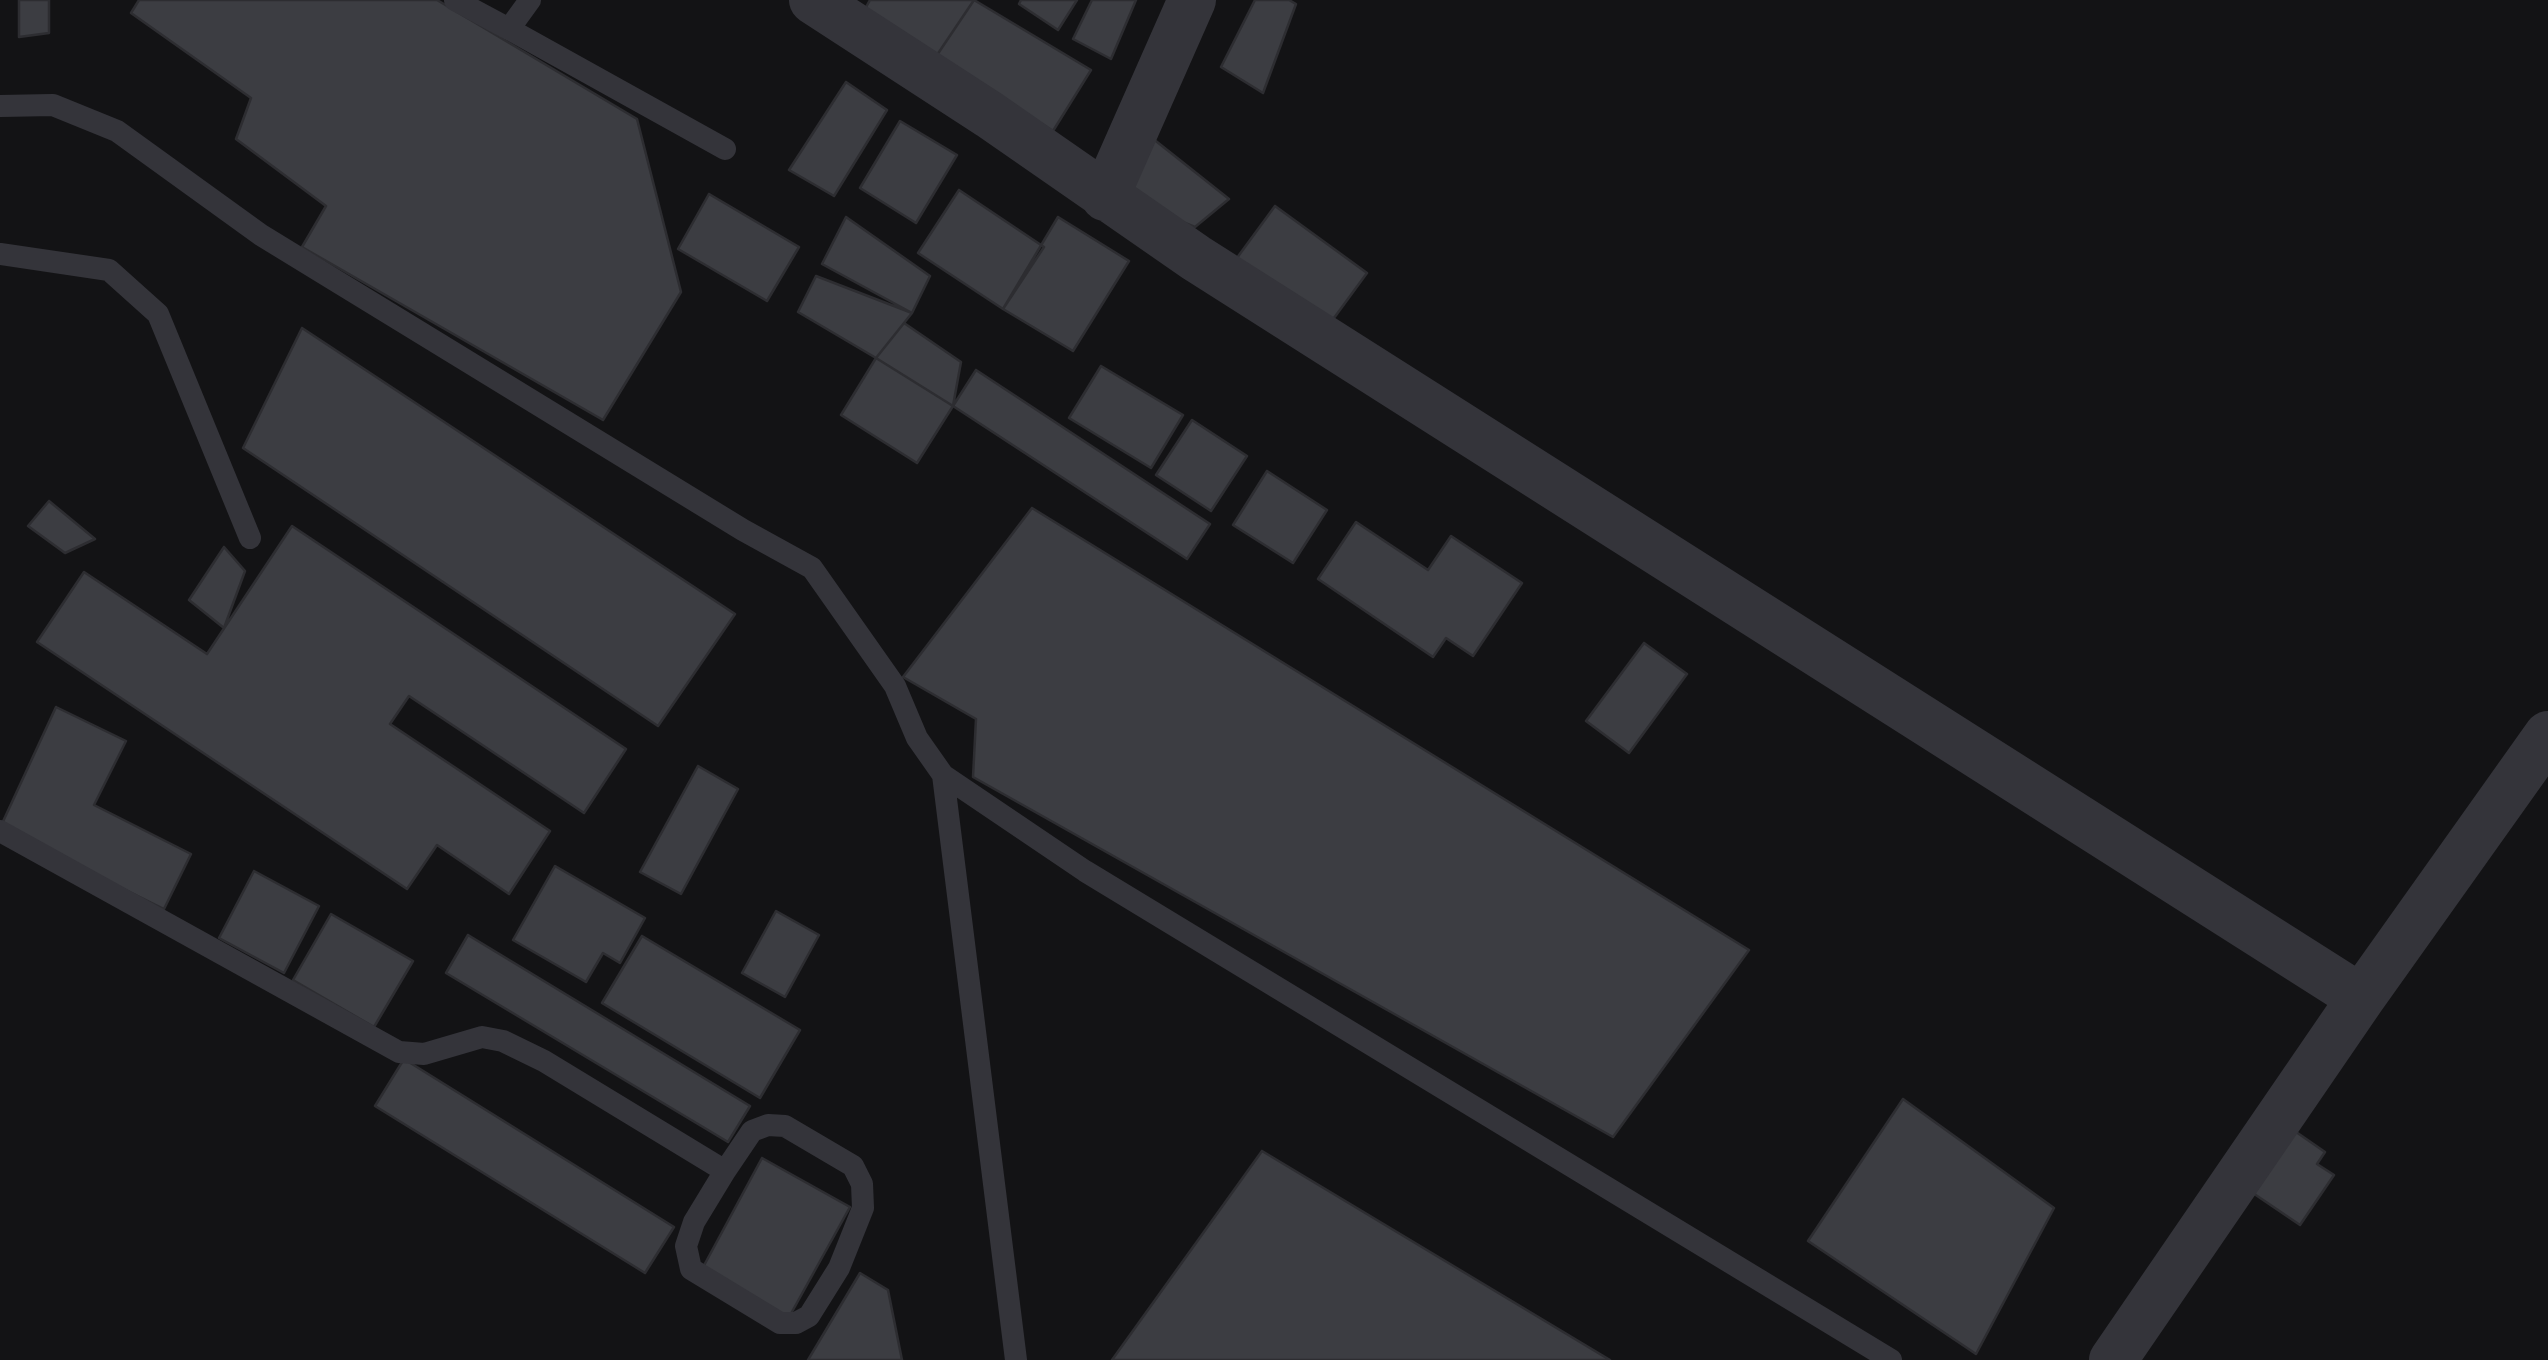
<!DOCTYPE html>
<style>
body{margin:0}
canvas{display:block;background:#131315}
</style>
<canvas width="2548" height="1360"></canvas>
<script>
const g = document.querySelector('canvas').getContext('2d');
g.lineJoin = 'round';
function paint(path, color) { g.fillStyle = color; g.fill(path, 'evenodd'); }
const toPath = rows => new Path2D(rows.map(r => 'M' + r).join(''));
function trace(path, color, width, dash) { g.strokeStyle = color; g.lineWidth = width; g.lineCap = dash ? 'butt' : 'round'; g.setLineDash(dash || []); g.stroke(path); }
const building = toPath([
 [19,0,49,0,49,33,19,37,19,0],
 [139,0,437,0,637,119,681,292,603,420,302,247,326,206,236,139,251,98,131,13,139,0],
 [870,0,974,0,935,58,865,9,870,0],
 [974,0,1091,70,1053,131,935,58,974,0],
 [1021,0,1077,0,1058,30,1019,4,1021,0],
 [1092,0,1136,0,1111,59,1073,39,1092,0],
 [1255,0,1289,0,1296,4,1263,93,1221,67,1255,0],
 [846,82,887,110,834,196,789,170,846,82],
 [900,121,957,155,916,223,860,188,900,121],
 [1142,130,1229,199,1195,227,1127,200,1142,130],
 [959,190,1044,247,1003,309,918,253,959,190],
 [709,194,799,247,767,301,678,249,709,194],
 [1275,206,1367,273,1323,333,1231,266,1275,206],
 [846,217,930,276,912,313,822,264,846,217],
 [1058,217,1129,261,1073,351,1003,309,1058,217],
 [816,276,912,313,876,358,798,312,816,276],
 [904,323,961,362,953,406,876,358,904,323],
 [302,328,735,614,658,726,243,448,302,328],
 [876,358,953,406,917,463,841,415,876,358],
 [1101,366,1183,415,1151,468,1069,418,1101,366],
 [976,370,1210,524,1187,559,953,406,976,370],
 [1192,420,1247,456,1211,511,1156,475,1192,420],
 [1267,471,1327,510,1293,563,1233,525,1267,471],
 [49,501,95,539,65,553,28,526,49,501],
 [1032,508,1749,950,1613,1137,973,777,976,719,903,677,1032,508],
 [1356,522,1428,570,1451,536,1522,583,1473,656,1446,638,1433,657,1318,579,1356,522],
 [292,526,626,749,584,813,409,696,390,724,550,831,509,894,437,845,407,889,37,642,84,572,207,654,292,526],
 [224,547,245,571,224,628,189,600,224,547],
 [1644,643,1687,674,1629,753,1586,721,1644,643],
 [56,707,126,741,94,805,191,854,164,909,0,828,56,707],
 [698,766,738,789,681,894,640,872,698,766],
 [555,866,645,918,620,963,603,953,586,982,513,940,555,866],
 [254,871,319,906,284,973,219,938,254,871],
 [776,911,819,935,785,997,742,973,776,911],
 [331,914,413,961,374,1027,293,980,331,914],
 [468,935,750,1106,728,1142,446,973,468,935],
 [642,936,800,1030,760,1098,602,1003,642,936],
 [404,1059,674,1227,645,1273,375,1106,404,1059],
 [1903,1099,2054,1208,1976,1354,1808,1241,1903,1099],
 [2286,1125,2325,1152,2317,1164,2334,1175,2300,1225,2244,1187,2286,1125],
 [1262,1151,1610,1360,1112,1360,1262,1151],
 [762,1158,850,1207,788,1319,701,1271,762,1158],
 [860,1273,888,1290,902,1360,808,1360,860,1273]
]);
paint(building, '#3c3d42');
trace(building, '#2d2d31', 2.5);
trace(toPath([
 [455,0,509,29,530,0],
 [509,29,725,149],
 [0,106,53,105,117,131,261,235,743,530,812,568,895,686,917,738,943,775,1085,871,1891,1360],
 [0,254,109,270,158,314,250,538],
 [943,775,1016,1360],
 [0,831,399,1052,424,1054,482,1037,503,1041,544,1061,725,1171],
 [768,1125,785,1126,853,1166,862,1184,863,1208,839,1268,809,1316,796,1323,780,1323,691,1269,686,1246,694,1222,725,1171,752,1131,768,1125]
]), '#34343a', 22);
trace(toPath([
 [813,0,990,115,1196,258,2361,998],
 [1105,197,1192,0],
 [2113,1360,2361,998,2548,735]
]), '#34343a', 48);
</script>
